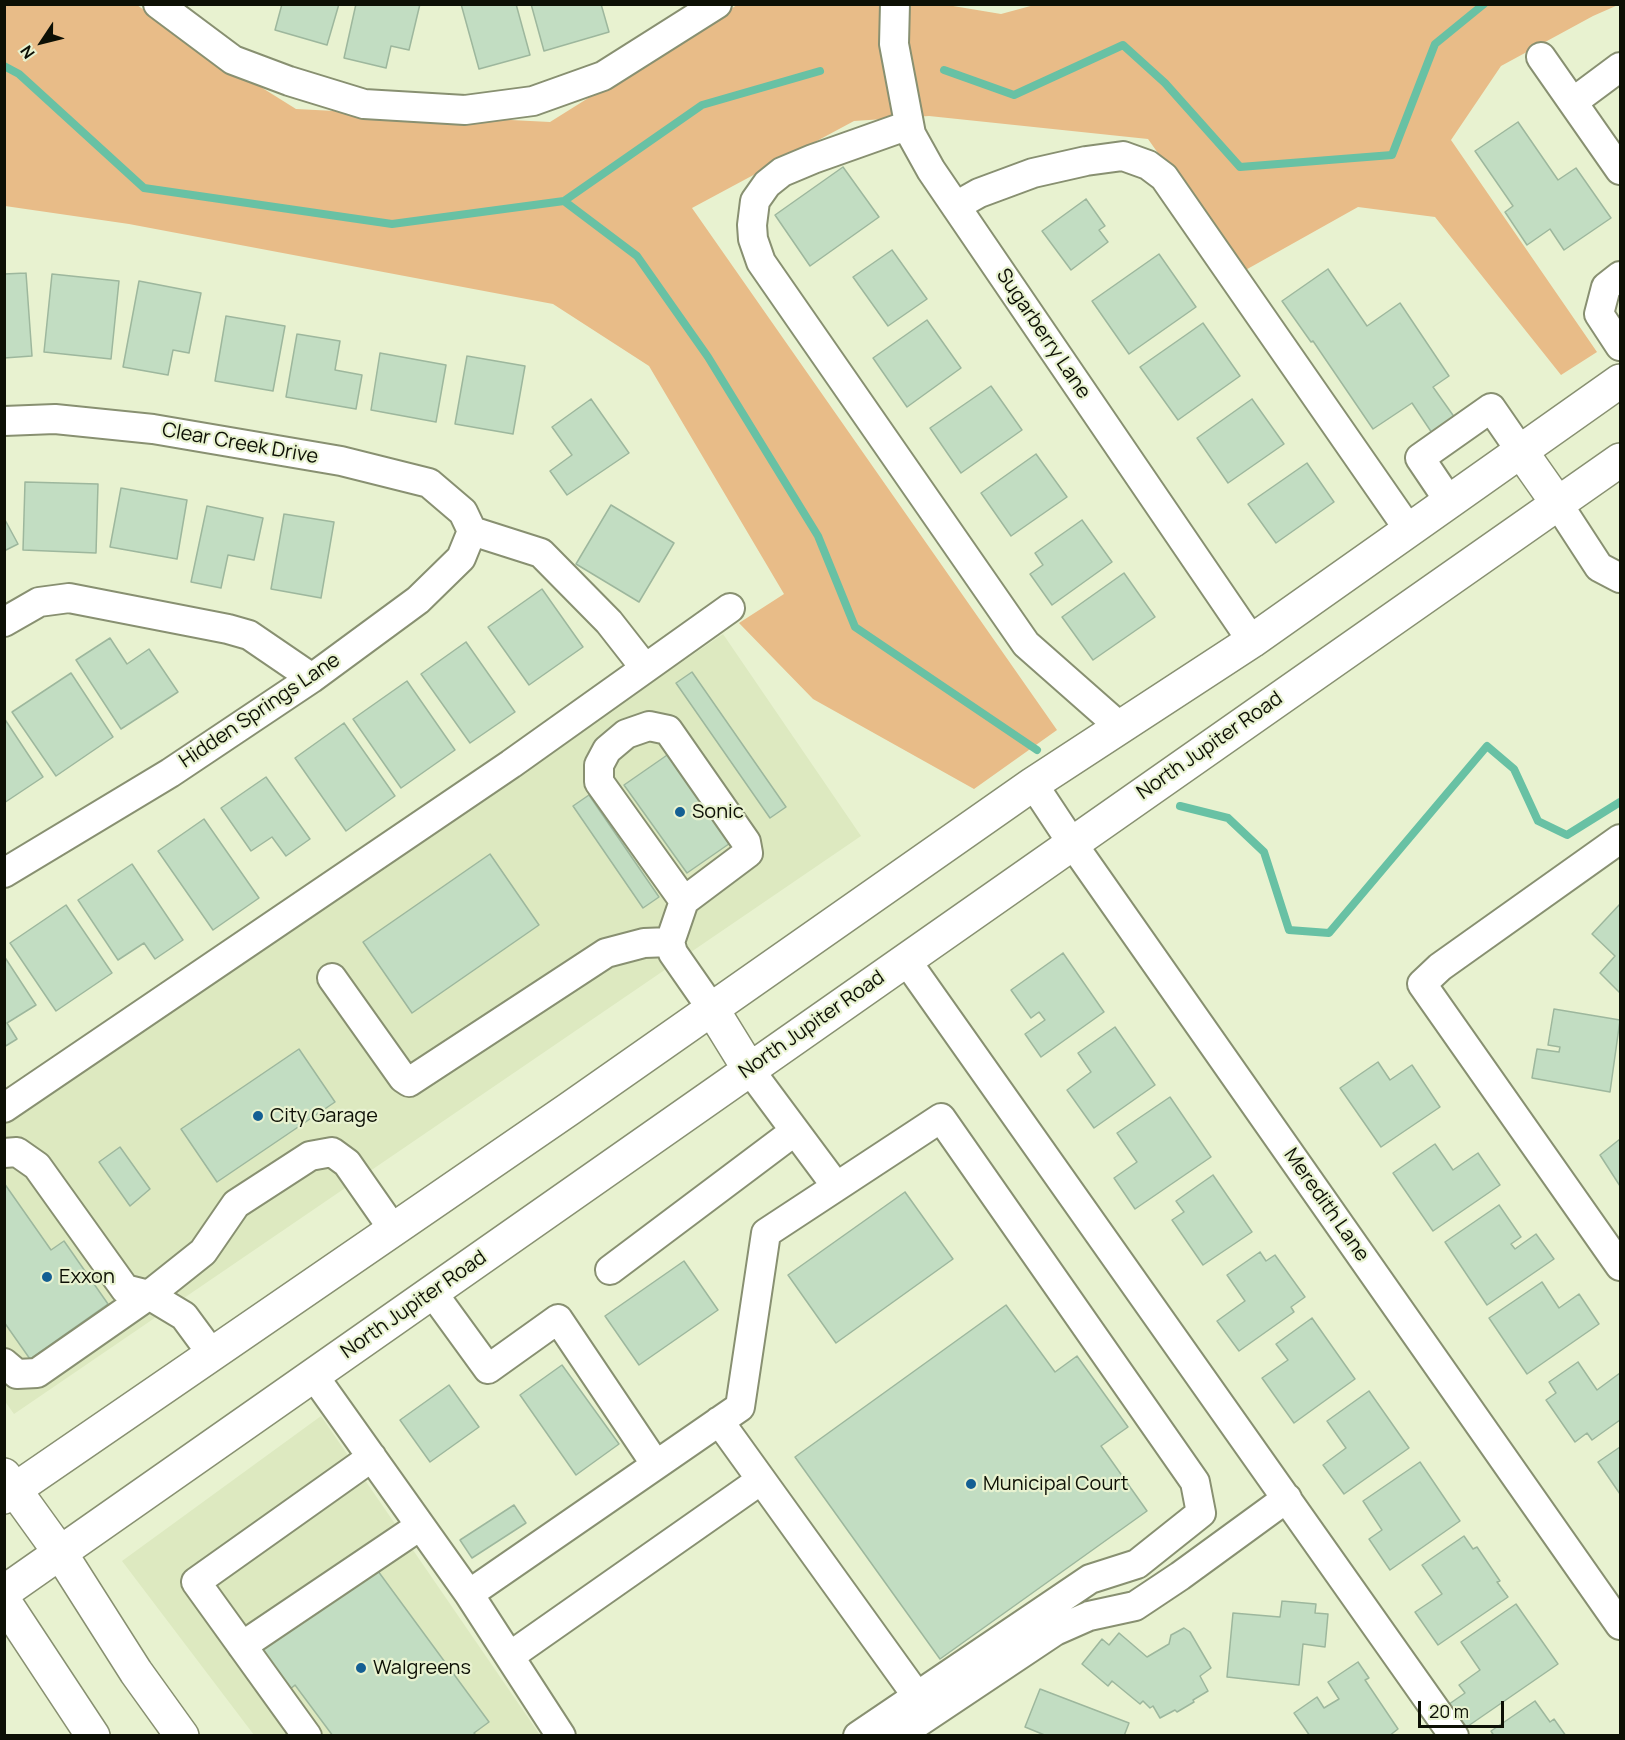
<!DOCTYPE html>
<style>
body{margin:0}
#map{position:relative;width:1625px;height:1740px;overflow:hidden;background:#e8f2d0;font-family:Manrope,sans-serif}
canvas{display:block}
.frame{position:absolute;inset:0;border:6px solid #0d1005;pointer-events:none}
.north{position:absolute;left:12px;top:12px;width:60px;height:60px;-webkit-text-stroke:4px #e8f2d0;paint-order:stroke;rotate:235deg;font-size:16px;font-weight:700;line-height:24px;text-align:center;color:#0d1005}
.north::after{content:'';display:block;margin:auto;width:21px;height:27px;background:#0d1005;clip-path:polygon(50% 0,100% 100%,50% 72%,0 100%)}
.scale{position:absolute;left:1418px;top:1701px;width:86px;height:27px;box-sizing:border-box;border:3px solid #0d1005;border-top:0;padding-left:8px;font-size:18px;line-height:21px;white-space:nowrap;color:#0d1005;-webkit-text-stroke:4px #e8f2d0;paint-order:stroke}
</style>
<div id="map">
<canvas width="1625" height="1740"></canvas>
<div class="frame"></div>
<div class="north">N</div>
<div class="scale">20 m</div>
</div>
<script>
const g = document.querySelector('canvas').getContext('2d');
g.lineJoin = 'round';
function paint(path, color) { g.fillStyle = color; g.fill(path, 'evenodd'); }
const toPath = rows => new Path2D(rows.map(r => 'M' + r).join(''));
function trace(path, color, width, dash) { g.strokeStyle = color; g.lineWidth = width; g.lineCap = dash ? 'butt' : 'round'; g.setLineDash(dash || []); g.stroke(path); }
function write(font, color, halo, rows, align = 'center') {
  g.font = font + ' Manrope,sans-serif'; g.lineWidth = 4.5; g.setLineDash([]); g.textBaseline = 'middle'; g.strokeStyle = halo; g.fillStyle = color; for (const [text, x, y, turn = 0] of rows) {
    g.save(); g.translate(x, y); g.rotate((+turn || 0) * Math.PI / 180); g.textAlign = isNaN(turn) ? turn : align; if (halo) g.strokeText(text, 0, 0); g.fillText(text, 0, 0); g.restore();
  }
}
paint(toPath([
 [723,634,861,836,14,1414,4,1400,4,1123],
 [321,1416,540,1735,254,1735,122,1561]
]), '#dde9c0');
paint(toPath([
 [941,4,1001,14,1038,4,1618,5,1593,16,1501,66,1451,140,1597,352,1561,375,1435,217,1358,207,1242,272,1148,139,929,116,854,121,692,208,1057,730,974,789,813,699,739,623,784,594,649,366,553,304,129,224,5,206,5,5,137,5,192,44,296,109,550,122,737,5]
]), '#e8bc88');
trace(toPath([
 [4,66,19,74,144,188,392,224,564,201,702,105,820,71],
 [944,70,1014,95,1123,45,1165,83,1240,167,1392,155,1435,44,1484,4],
 [564,201,637,256,708,357,818,536,855,627,1037,750],
 [1180,806,1228,818,1264,852,1289,930,1329,933,1487,746,1514,769,1538,821,1567,835,1620,802]
]), '#68c1a4', 8);
const building = toPath([
 [282,4,339,4,327,45,275,30,282,4],
 [356,4,420,4,409,50,391,46,386,68,344,58,356,4],
 [461,4,516,4,530,55,479,69,461,4],
 [531,4,601,4,609,32,544,51,531,4],
 [1518,122,1558,180,1576,168,1611,218,1564,250,1550,229,1527,245,1505,212,1513,206,1475,151,1518,122],
 [843,167,879,217,810,266,775,215,843,167],
 [1086,199,1105,226,1099,230,1108,242,1071,270,1042,231,1086,199],
 [892,250,927,299,888,326,853,277,892,250],
 [1159,254,1196,307,1129,354,1092,301,1159,254],
 [1328,269,1367,326,1400,303,1449,376,1433,387,1455,418,1432,433,1412,403,1373,429,1313,341,1311,342,1282,301,1328,269],
 [26,273,32,356,4,358,4,274,26,273],
 [52,274,119,281,111,359,44,352,52,274],
 [139,281,201,293,189,353,173,350,168,375,123,367,139,281],
 [226,316,285,326,273,391,215,381,226,316],
 [927,320,961,368,907,407,873,358,927,320],
 [1203,323,1240,376,1178,420,1140,367,1203,323],
 [297,334,340,341,335,370,362,375,356,409,286,397,297,334],
 [380,353,446,365,436,422,371,410,380,353],
 [467,356,525,366,513,434,455,424,467,356],
 [991,386,1022,430,961,473,930,428,991,386],
 [591,399,629,453,567,495,550,471,572,455,552,427,591,399],
 [1252,399,1284,444,1228,483,1197,438,1252,399],
 [1036,454,1067,497,1011,536,981,493,1036,454],
 [1307,463,1334,502,1276,543,1248,504,1307,463],
 [25,482,98,484,96,553,23,550,25,482],
 [121,488,187,500,177,559,110,547,121,488],
 [611,505,674,543,639,602,576,564,611,505],
 [207,506,263,518,254,560,228,555,221,588,191,582,207,506],
 [284,514,334,522,321,598,271,589,284,514],
 [4,518,18,544,4,551,4,518],
 [1082,520,1112,562,1052,605,1030,574,1043,565,1035,553,1082,520],
 [1124,573,1155,617,1093,660,1062,617,1124,573],
 [542,589,583,647,529,685,488,627,542,589],
 [110,638,127,664,149,649,178,692,121,729,76,660,110,638],
 [466,642,515,712,470,743,421,674,466,642],
 [692,672,786,807,770,818,676,683,692,672],
 [71,673,113,737,56,776,12,712,71,673],
 [407,681,455,750,401,788,353,719,407,681],
 [4,718,43,777,4,803,4,718],
 [344,723,395,796,346,831,295,758,344,723],
 [673,751,736,839,687,873,624,785,673,751],
 [266,777,310,839,286,856,272,837,251,851,221,808,266,777],
 [589,795,659,897,643,908,573,806,589,795],
 [204,819,259,898,213,930,158,851,204,819],
 [490,854,539,925,412,1013,363,942,490,854],
 [132,864,183,940,155,959,144,943,118,960,78,900,132,864],
 [1620,904,1620,993,1600,973,1615,956,1592,934,1620,904],
 [66,905,112,973,56,1011,10,943,66,905],
 [1063,953,1104,1012,1041,1057,1025,1034,1045,1020,1039,1012,1031,1018,1011,990,1063,953],
 [4,956,36,1005,7,1023,17,1039,4,1047,4,956],
 [1554,1009,1620,1020,1610,1092,1532,1078,1537,1049,1559,1052,1560,1047,1548,1045,1554,1009],
 [1115,1027,1155,1085,1094,1128,1067,1090,1091,1072,1078,1053,1115,1027],
 [299,1049,335,1102,217,1182,181,1129,299,1049],
 [1378,1062,1390,1080,1412,1065,1440,1107,1381,1147,1340,1088,1378,1062],
 [1170,1097,1211,1157,1135,1209,1114,1178,1137,1162,1117,1133,1170,1097],
 [1620,1139,1620,1186,1600,1155,1620,1139],
 [1435,1144,1453,1170,1478,1153,1500,1185,1433,1231,1393,1173,1435,1144],
 [120,1147,150,1189,130,1206,99,1162,120,1147],
 [1213,1175,1252,1232,1203,1265,1172,1220,1184,1212,1176,1201,1213,1175],
 [4,1183,51,1250,64,1241,108,1304,30,1359,4,1322,4,1183],
 [905,1192,953,1259,836,1343,788,1275,905,1192],
 [1499,1205,1521,1237,1511,1244,1515,1249,1536,1234,1554,1259,1487,1305,1445,1242,1499,1205],
 [1260,1252,1266,1261,1275,1255,1305,1297,1291,1307,1294,1312,1239,1351,1217,1321,1245,1301,1227,1275,1260,1252],
 [684,1261,718,1310,639,1365,605,1316,684,1261],
 [1542,1282,1559,1308,1579,1294,1599,1324,1527,1374,1489,1318,1542,1282],
 [1006,1305,1055,1372,1077,1356,1128,1427,1101,1446,1147,1511,940,1659,795,1457,1006,1305],
 [1312,1318,1355,1379,1294,1423,1262,1378,1288,1360,1276,1344,1312,1318],
 [1578,1362,1597,1390,1620,1373,1620,1420,1592,1440,1587,1433,1575,1442,1546,1400,1556,1393,1549,1382,1578,1362],
 [562,1365,619,1444,576,1475,520,1395,562,1365],
 [449,1385,479,1427,430,1462,400,1420,449,1385],
 [1369,1391,1409,1448,1344,1494,1323,1465,1346,1448,1327,1421,1369,1391],
 [1620,1447,1620,1494,1598,1462,1620,1447],
 [1420,1462,1460,1521,1390,1570,1369,1539,1382,1530,1363,1501,1420,1462],
 [514,1505,526,1523,472,1558,460,1540,514,1505],
 [1464,1536,1473,1549,1477,1547,1500,1581,1497,1582,1508,1597,1438,1645,1415,1612,1442,1594,1422,1565,1464,1536],
 [375,1567,489,1722,474,1733,477,1736,333,1736,295,1685,289,1690,260,1651,375,1567],
 [1282,1601,1316,1604,1315,1613,1328,1614,1325,1647,1303,1644,1299,1685,1227,1677,1233,1613,1280,1617,1282,1601],
 [1516,1604,1558,1664,1458,1733,1442,1709,1465,1693,1459,1685,1480,1670,1461,1642,1516,1604],
 [1184,1628,1190,1632,1211,1668,1200,1676,1208,1691,1193,1700,1194,1702,1177,1712,1175,1710,1160,1718,1153,1706,1150,1708,1143,1701,1140,1704,1112,1681,1108,1686,1082,1664,1102,1639,1109,1645,1119,1633,1147,1657,1169,1644,1171,1635,1184,1628],
 [1358,1662,1369,1678,1365,1680,1398,1729,1389,1736,1310,1736,1294,1713,1317,1697,1324,1708,1339,1699,1328,1682,1358,1662],
 [1040,1689,1129,1723,1124,1736,1047,1736,1025,1727,1040,1689],
 [1535,1701,1550,1722,1554,1719,1566,1736,1494,1736,1491,1731,1535,1701]
]);
paint(building, '#c2ddc2');
trace(building, '#9db79d', 1.5);
const minor = toPath([
 [158,4,233,60,289,81,364,104,465,110,533,101,603,76,717,4],
 [895,4,894,44,911,134,931,170,1252,641],
 [1541,57,1620,170],
 [1573,102,1620,67],
 [909,125,813,159,782,172,767,184,755,201,752,225,753,239,761,262,1026,644,1119,726],
 [956,206,979,193,1033,173,1086,161,1123,156,1148,165,1164,177,1409,530],
 [1620,276,1606,287,1599,314,1620,346],
 [4,421,55,419,153,429,341,461,429,483,463,512,472,531,461,558,418,600,312,678,170,773,4,873],
 [1449,501,1420,458,1491,408,1520,450],
 [1558,504,1599,567,1620,578],
 [472,531,541,553,609,622,645,668],
 [4,622,39,602,69,598,228,629,249,635,312,678],
 [1033,784,1072,843,1620,1625],
 [1620,839,1440,967,1422,984,1620,1266],
 [684,901,748,853,746,842,668,730,649,726,626,734,607,750,599,765,599,782,684,901,670,942,673,953,712,1009],
 [906,960,1454,1736],
 [332,978,403,1078,409,1082,606,953,644,943,670,942],
 [749,1069,836,1186],
 [4,1108,511,764,730,608],
 [4,1153,17,1152,37,1166,125,1289,149,1295,184,1316,212,1354],
 [610,1270,795,1131],
 [432,1292,488,1369,558,1319,656,1465],
 [4,1363,17,1374,37,1373,149,1295,203,1252,236,1204,310,1156,332,1152,347,1163,393,1229],
 [314,1376,469,1594],
 [719,1421,917,1696],
 [242,1646,420,1526],
 [510,1656,761,1480],
 [307,1736,196,1582,372,1457],
 [561,1736,469,1594,740,1407,766,1233,941,1118,1195,1482,1201,1513,1137,1564,1090,1579,858,1736],
 [898,1736,1055,1631,1089,1616,1135,1606,1180,1576,1287,1498]
]);
const major = toPath([
 [1520,450,1558,504],
 [712,1009,749,1069],
 [4,1475,61,1554,136,1672,182,1736],
 [4,1497,569,1109,1033,784,1252,641,1620,381],
 [4,1592,1620,460],
 [4,1601,93,1736]
]);
trace(minor, '#889071', 32);
trace(major, '#889071', 36);
trace(minor, '#fff', 28);
trace(major, '#fff', 33);
for (const [x, y, r, color] of [
 [680,812,6,"#145f93"],
 [258,1116,6,"#145f93"],
 [47,1277,6,"#145f93"],
 [971,1484,6,"#145f93"],
 [361,1668,6,"#145f93"]
]) { const dot = new Path2D(); dot.arc(x, y, r, 0, 2 * Math.PI); g.fillStyle = color; g.fill(dot); trace(dot, '#e8f2d0', 2); }
write('20px', '#0d1005', '#e8f2d0', [
 ["Sugarberry Lane",1043,334,56],
 ["Clear Creek Drive",240,444,10],
 ["Hidden Springs Lane",260,711,-34],
 ["North Jupiter Road",1210,746,-35],
 ["North Jupiter Road",812,1025,-35],
 ["Meredith Lane",1326,1205,55],
 ["North Jupiter Road",414,1305,-35]
]);
write('20px', '#0d1005', '#e8f2d0', [
 ["Sonic",692,812],
 ["City Garage",270,1116],
 ["Exxon",59,1277],
 ["Municipal Court",983,1484],
 ["Walgreens",373,1668]
], 'left');
</script>
